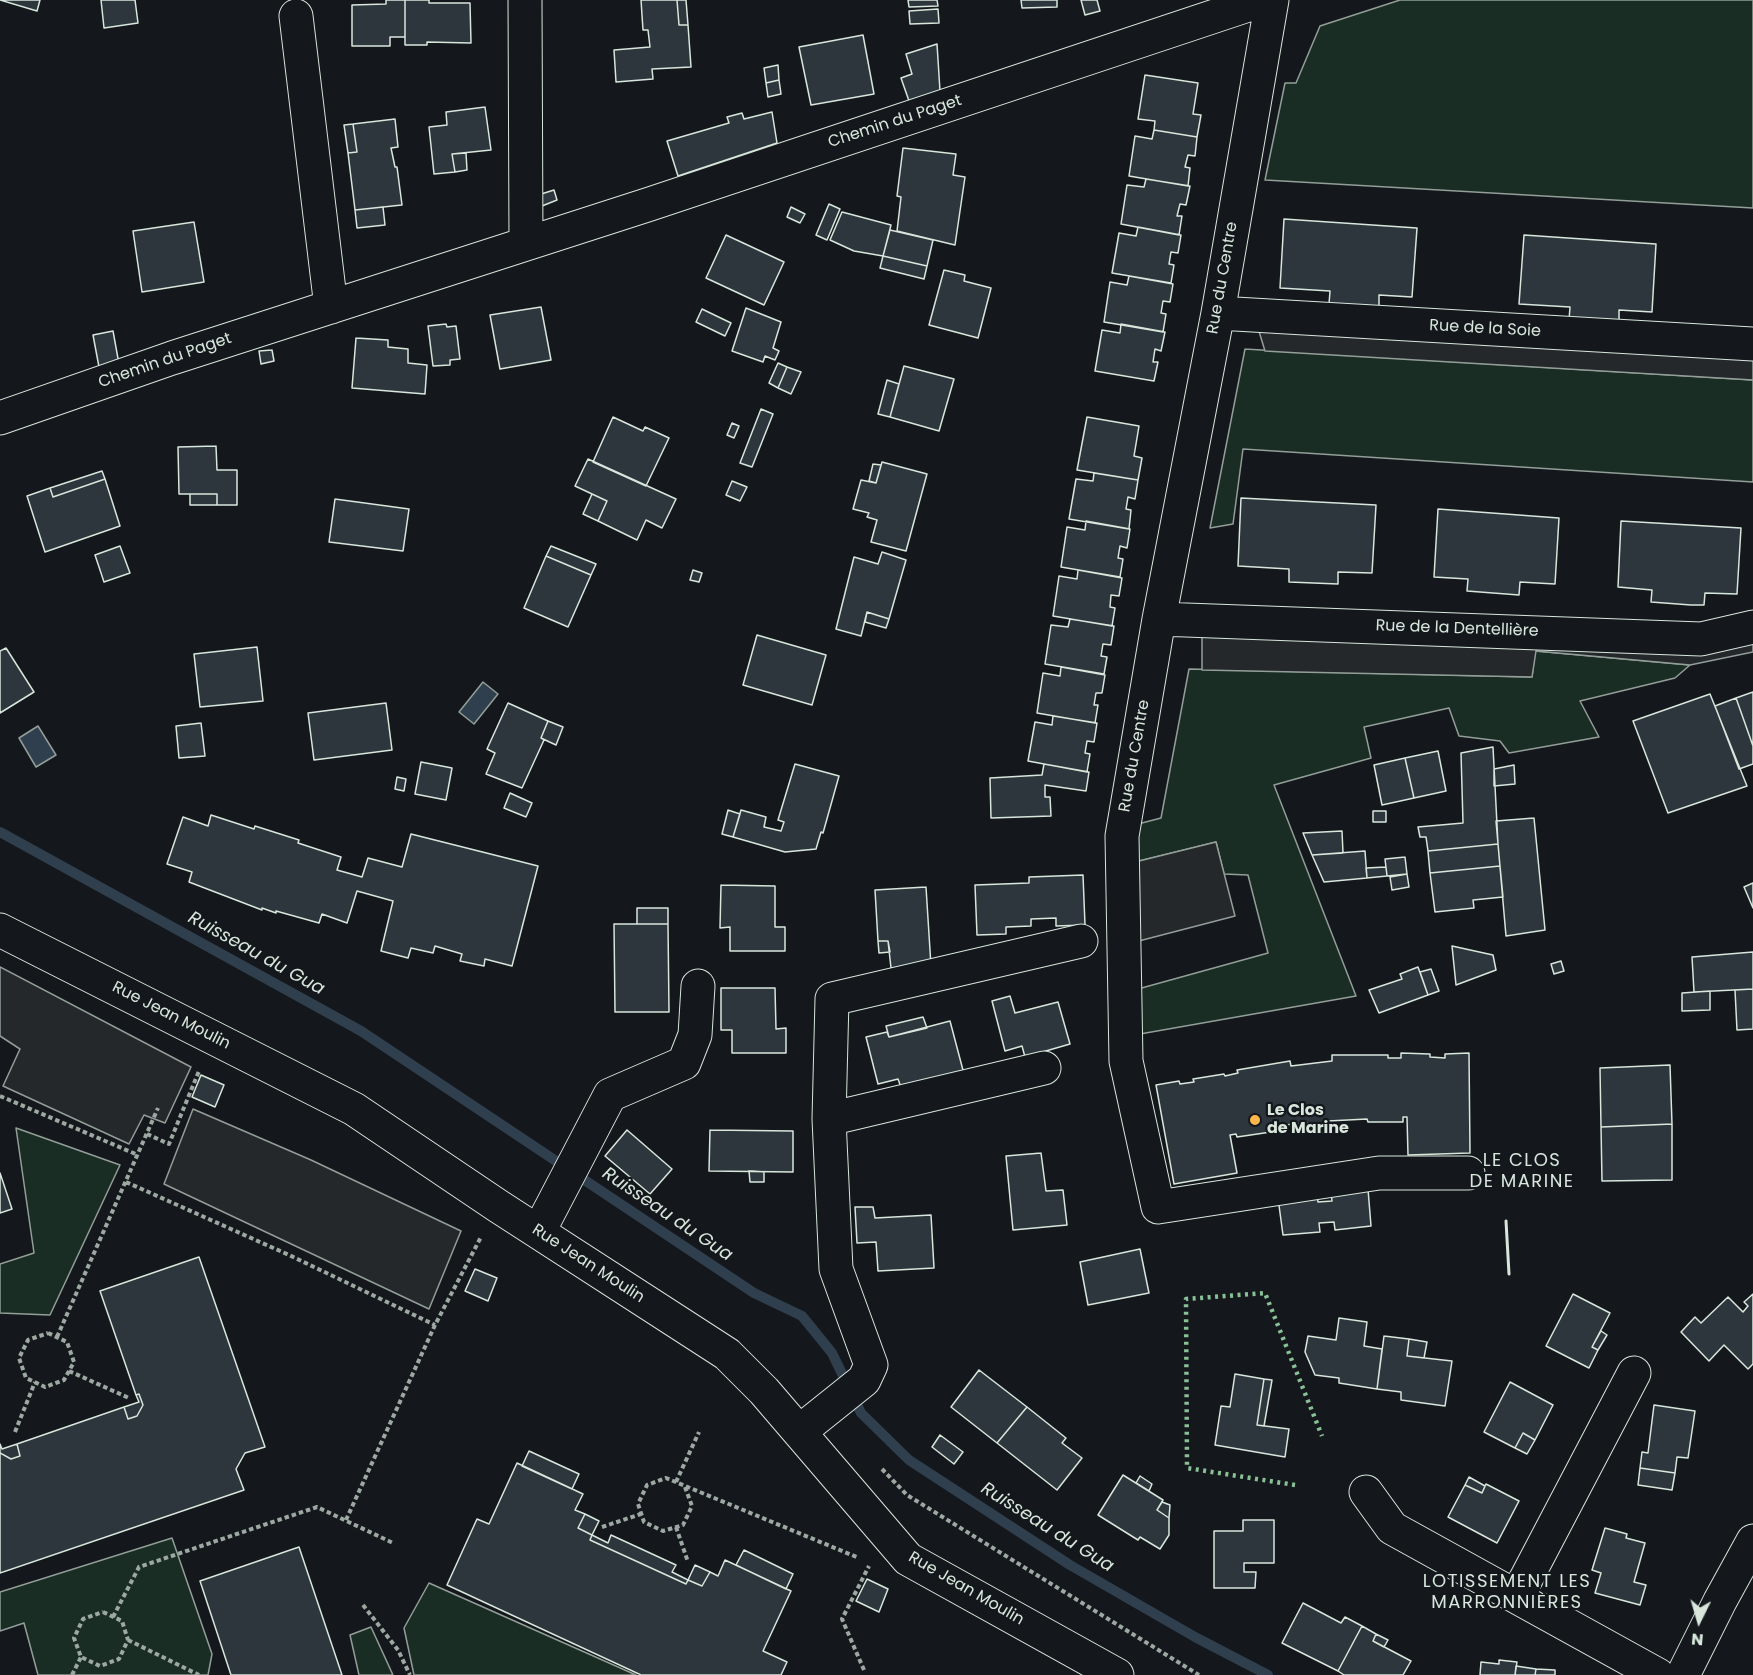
<!DOCTYPE html>
<meta charset="utf-8">
<style>
body{margin:0}
#map{position:relative;width:1753px;height:1675px;overflow:hidden;background:#14181c;font-family:Poppins,sans-serif}
canvas{display:block}
.north{position:absolute;left:1669px;top:1591px;width:60px;height:60px;-webkit-text-stroke:4px #14181c;paint-order:stroke;rotate:185deg;font-size:16px;font-weight:700;line-height:24px;text-align:center;color:#d8e6dc}
.north::after{content:'';display:block;margin:auto;width:21px;height:27px;background:#d8e6dc;clip-path:polygon(50% 0,100% 100%,50% 72%,0 100%)}
</style>
<div id="map">
<canvas width="1753" height="1675"></canvas>
<div class="north">N</div>
</div>
<script>
const g = document.querySelector('canvas').getContext('2d');
g.lineJoin = 'round';
function paint(path, color) { g.fillStyle = color; g.fill(path, 'evenodd'); }
const toPath = rows => new Path2D(rows.map(r => 'M' + r).join(''));
function trace(path, color, width, dash) { g.strokeStyle = color; g.lineWidth = width; g.lineCap = dash ? 'butt' : 'round'; g.setLineDash(dash || []); g.stroke(path); }
function write(font, color, halo, rows, align = 'center') {
  g.font = font + ' Poppins,sans-serif'; g.lineWidth = 4.5; g.setLineDash([]); g.textBaseline = 'middle'; g.strokeStyle = halo; g.fillStyle = color; for (const [text, x, y, turn = 0] of rows) {
    g.save(); g.translate(x, y); g.rotate((+turn || 0) * Math.PI / 180); g.textAlign = isNaN(turn) ? turn : align; if (halo) g.strokeText(text, 0, 0); g.fillText(text, 0, 0); g.restore();
  }
}
const green = toPath([
 [1400,0,1753,0,1753,208,1265,180,1285,83,1296,83,1320,26,1400,0],
 [1245,349,1753,380,1753,482,1243,449,1233,524,1210,528,1245,349],
 [1535,651,1690,665,1675,678,1580,701,1599,737,1509,753,1500,741,1459,736,1449,708,1364,727,1371,758,1274,785,1356,996,1140,1034,1138,989,1268,953,1248,875,1224,874,1216,842,1135,862,1138,824,1161,818,1189,669,1532,677,1535,651],
 [16,1128,120,1165,50,1315,0,1313,0,1264,34,1253,16,1128],
 [172,1538,212,1654,208,1675,38,1675,24,1623,0,1631,0,1592,172,1538],
 [429,1583,636,1675,414,1675,404,1628,429,1583],
 [371,1627,393,1675,359,1675,350,1635,371,1627]
]);
paint(green, '#1a2d24');
trace(green, '#939e99', 1.5);
const parking = toPath([
 [1254,315,1753,344,1753,380,1265,351,1254,315],
 [1202,620,1753,627,1753,652,1690,665,1536,651,1532,677,1202,670,1202,620],
 [1216,842,1235,916,1135,942,1135,862,1216,842],
 [0,967,191,1067,165,1123,144,1115,129,1144,3,1086,20,1049,0,1036,0,967],
 [193,1109,311,1160,461,1231,429,1309,164,1184,193,1109]
]);
paint(parking, '#24282b');
trace(parking, '#939e99', 1.5);
const water = toPath([
 [483,682,498,694,474,724,459,712,483,682],
 [38,726,56,755,36,767,19,738,38,726]
]);
paint(water, '#2f3f4d');
trace(water, '#939e99', 1.5);
trace(toPath([
 [0,832,361,1031,754,1293,802,1316,832,1353,861,1413,909,1460,1070,1565,1195,1637,1268,1675]
]), '#2f3f4d', 10);
const building = toPath([
 [0,0,40,0,37,11,0,0],
 [101,0,135,0,138,23,104,28,101,0],
 [386,0,405,0,405,37,390,37,390,46,352,46,352,5,386,4,386,0],
 [405,0,429,0,429,3,470,3,471,43,427,42,427,45,405,45,405,0],
 [641,0,677,0,679,25,688,25,691,67,652,69,653,79,616,82,614,50,650,47,648,30,643,30,641,0],
 [677,0,686,0,688,25,679,25,677,0],
 [908,0,937,0,938,6,909,7,908,0],
 [1021,0,1057,0,1057,7,1022,8,1021,0],
 [1081,0,1097,0,1100,11,1085,15,1081,0],
 [938,9,939,23,910,24,909,11,938,9],
 [863,35,874,94,811,105,799,47,863,35],
 [937,44,940,91,909,101,901,78,912,74,906,54,937,44],
 [778,65,779,80,766,83,764,68,778,65],
 [1145,75,1198,83,1193,114,1201,115,1197,137,1154,130,1155,121,1138,119,1145,75],
 [779,80,781,94,768,97,766,83,779,80],
 [485,107,491,150,452,154,455,172,434,174,429,127,447,125,446,112,485,107],
 [772,112,777,143,678,176,667,141,729,123,727,117,742,113,744,119,772,112],
 [395,119,398,147,391,148,395,167,397,167,402,205,355,210,348,153,357,152,353,124,395,119],
 [353,124,357,152,348,153,344,125,353,124],
 [1154,130,1197,137,1195,156,1188,155,1185,167,1190,168,1188,186,1129,176,1135,136,1152,139,1154,130],
 [903,148,956,154,953,175,965,177,955,245,897,231,901,197,897,196,903,148],
 [466,153,467,170,455,172,452,154,466,153],
 [1146,179,1190,186,1186,205,1180,204,1177,216,1182,216,1179,235,1121,224,1127,185,1144,187,1146,179],
 [554,190,557,200,542,206,538,195,554,190],
 [829,204,840,209,827,240,816,235,829,204],
 [383,207,385,225,357,228,355,210,383,207],
 [791,207,805,214,800,223,787,217,791,207],
 [842,212,891,225,883,256,854,251,830,240,842,212],
 [1284,219,1417,228,1412,297,1379,295,1379,307,1329,304,1330,291,1280,288,1284,219],
 [194,222,204,282,142,292,133,231,194,222],
 [1138,227,1181,235,1178,253,1171,252,1169,264,1174,265,1171,283,1112,273,1119,233,1136,236,1138,227],
 [890,230,933,240,927,266,883,256,890,230],
 [726,235,784,262,764,305,706,278,726,235],
 [1524,235,1656,244,1652,312,1619,310,1619,323,1569,320,1570,307,1519,304,1524,235],
 [883,256,927,266,924,279,880,268,883,256],
 [944,270,965,275,964,281,991,288,978,338,929,325,944,270],
 [1129,276,1173,284,1170,302,1163,301,1161,313,1166,314,1163,332,1104,322,1110,282,1127,285,1129,276],
 [541,307,551,360,500,369,490,315,541,307],
 [746,308,781,322,773,348,779,351,775,360,765,356,763,362,732,351,746,308],
 [702,309,731,323,725,336,696,322,702,309],
 [446,324,447,327,456,326,460,359,450,360,450,365,433,366,428,326,446,324],
 [1121,324,1165,332,1161,351,1155,349,1153,362,1158,362,1154,381,1095,371,1102,330,1120,333,1121,324],
 [113,331,119,364,99,367,93,335,113,331],
 [356,338,388,340,388,347,408,349,408,363,427,365,425,394,352,388,356,338],
 [272,350,274,361,261,364,259,351,272,350],
 [778,363,787,367,778,388,769,383,778,363],
 [904,366,954,379,939,431,890,417,904,366],
 [787,367,801,372,791,394,778,388,787,367],
 [887,380,899,384,890,417,878,414,887,380],
 [761,409,773,414,752,467,740,463,761,409],
 [613,417,643,431,645,427,669,438,646,486,593,462,613,417],
 [1087,417,1139,426,1134,456,1142,458,1138,480,1077,470,1087,417],
 [732,423,739,426,734,438,727,435,732,423],
 [216,446,217,470,237,470,237,505,217,505,217,494,179,494,178,447,216,446],
 [588,459,676,499,662,528,646,520,637,540,598,521,607,501,575,486,588,459],
 [882,462,927,474,906,551,871,542,877,520,867,517,869,513,853,509,861,480,876,483,882,462],
 [873,464,881,465,876,483,869,481,873,464],
 [102,471,105,479,53,497,50,488,102,471],
 [1094,473,1138,480,1135,499,1128,497,1126,509,1131,510,1129,529,1069,519,1076,479,1093,481,1094,473],
 [105,479,120,526,45,552,27,496,50,488,53,497,105,479],
 [732,481,747,487,740,501,726,495,732,481],
 [190,494,217,494,217,505,190,505,190,494],
 [592,494,607,501,598,521,583,514,592,494],
 [1241,498,1376,505,1372,573,1338,572,1338,584,1289,582,1289,569,1238,566,1241,498],
 [335,499,409,509,403,551,329,542,335,499],
 [1438,509,1559,518,1555,584,1520,582,1519,595,1467,591,1468,579,1434,577,1438,509],
 [1086,521,1130,529,1127,548,1120,546,1118,558,1123,559,1120,577,1061,567,1067,527,1085,530,1086,521],
 [1621,521,1741,528,1737,594,1705,593,1704,605,1691,605,1651,602,1652,590,1618,587,1621,521],
 [120,546,130,573,104,582,95,555,120,546],
 [551,546,596,564,591,575,546,556,551,546],
 [882,552,906,560,889,619,867,612,861,636,836,629,854,557,878,564,882,552],
 [546,556,591,575,568,627,524,608,546,556],
 [693,570,702,573,699,582,690,580,693,570],
 [1078,570,1122,578,1119,596,1111,595,1110,607,1115,608,1112,626,1053,616,1059,576,1077,579,1078,570],
 [867,612,889,619,886,628,865,622,867,612],
 [1070,619,1114,626,1111,645,1103,644,1101,656,1107,657,1104,674,1045,664,1051,625,1068,627,1070,619],
 [757,635,826,655,812,705,743,685,757,635],
 [257,647,263,701,200,707,194,654,257,647],
 [6,648,34,692,0,713,0,651,6,648],
 [1061,667,1105,675,1102,693,1096,693,1094,705,1098,705,1095,723,1037,713,1043,673,1060,676,1061,667],
 [1753,692,1753,746,1736,698,1753,692],
 [1710,694,1747,786,1668,813,1633,721,1710,694],
 [1736,698,1753,746,1753,764,1739,769,1715,706,1736,698],
 [386,703,392,750,314,760,308,713,386,703],
 [508,703,548,721,541,738,544,740,522,788,486,774,495,753,487,749,508,703],
 [1053,716,1097,723,1094,742,1087,741,1085,753,1090,754,1087,772,1028,761,1035,722,1052,725,1053,716],
 [548,721,563,727,556,745,541,738,548,721],
 [201,723,205,756,179,758,176,726,201,723],
 [1493,747,1498,844,1428,851,1426,837,1420,837,1418,827,1463,823,1461,753,1493,747],
 [1438,751,1446,791,1414,798,1405,758,1438,751],
 [1405,758,1414,798,1382,805,1374,765,1405,758],
 [421,762,452,768,446,800,415,794,421,762],
 [795,764,839,776,823,833,821,832,816,849,785,852,733,837,741,810,766,817,764,827,781,831,784,822,778,820,795,764],
 [1044,764,1089,772,1086,791,1045,785,1045,797,1050,797,1051,816,991,818,990,778,1042,775,1044,764],
 [1514,765,1515,784,1494,786,1494,769,1514,765],
 [397,777,406,779,404,791,395,789,397,777],
 [510,793,532,803,526,817,504,808,510,793],
 [728,810,740,814,733,837,722,834,728,810],
 [1373,811,1386,811,1386,822,1373,822,1373,811],
 [211,815,254,829,255,826,299,840,298,843,341,857,337,870,362,877,368,858,402,867,411,834,538,866,512,966,485,959,484,966,460,961,462,954,435,946,433,953,411,948,408,958,381,951,393,901,357,891,347,923,322,914,319,923,276,911,276,913,262,908,262,910,189,882,192,872,167,864,183,817,208,826,211,815],
 [1534,818,1545,930,1506,936,1496,821,1534,818],
 [1342,831,1343,853,1312,855,1303,833,1342,831],
 [1498,844,1500,866,1430,873,1428,851,1498,844],
 [1365,851,1367,878,1324,882,1312,855,1365,851],
 [1405,857,1407,874,1387,876,1385,859,1405,857],
 [1500,866,1503,897,1473,900,1474,908,1435,912,1430,873,1500,866],
 [1386,867,1387,876,1367,878,1366,868,1386,867],
 [1407,874,1409,887,1392,890,1390,877,1407,874],
 [1083,875,1085,925,1056,926,1056,918,1031,919,1031,926,1006,927,1006,934,977,935,975,885,1029,883,1029,877,1083,875],
 [1753,883,1753,908,1744,887,1753,883],
 [721,885,775,886,775,927,785,927,785,951,730,951,730,927,720,928,721,885],
 [926,887,931,966,891,968,888,941,878,941,875,890,926,887],
 [637,908,668,908,668,924,637,924,637,908],
 [614,924,668,924,669,1012,615,1012,614,924],
 [878,941,888,941,890,952,879,953,878,941],
 [1452,946,1493,955,1496,970,1456,985,1452,946],
 [1753,952,1753,989,1694,992,1692,957,1753,952],
 [1561,961,1564,971,1554,974,1551,964,1561,961],
 [1418,967,1428,995,1379,1013,1369,990,1402,979,1400,974,1418,967],
 [1431,969,1439,991,1428,995,1420,972,1431,969],
 [721,988,775,988,776,1029,786,1028,786,1053,732,1053,732,1030,721,1030,721,988],
 [1753,989,1753,1029,1737,1030,1735,990,1753,989],
 [1710,991,1710,1010,1682,1011,1682,993,1710,991],
 [1010,996,1015,1013,1058,1002,1070,1044,1025,1057,1022,1046,1005,1051,992,1001,1010,996],
 [923,1017,927,1028,889,1037,886,1026,923,1017],
 [950,1021,964,1074,902,1090,898,1079,878,1084,866,1037,887,1032,889,1037,950,1021],
 [1401,1053,1430,1054,1430,1057,1445,1058,1445,1054,1469,1053,1470,1153,1408,1155,1407,1117,1403,1117,1403,1122,1368,1122,1367,1119,1328,1121,1328,1132,1310,1134,1309,1123,1271,1126,1271,1132,1237,1137,1236,1134,1230,1135,1237,1173,1174,1184,1156,1085,1179,1081,1180,1084,1194,1082,1193,1079,1224,1074,1225,1076,1238,1073,1237,1070,1290,1061,1291,1066,1332,1061,1332,1055,1388,1055,1388,1058,1401,1058,1401,1053],
 [1670,1065,1672,1124,1601,1127,1600,1068,1670,1065],
 [201,1075,224,1085,215,1107,192,1097,201,1075],
 [1672,1124,1672,1180,1602,1181,1601,1127,1672,1124],
 [627,1130,672,1169,650,1194,605,1156,627,1130],
 [710,1130,793,1131,793,1172,709,1171,710,1130],
 [1041,1153,1046,1191,1063,1190,1067,1225,1013,1230,1006,1156,1041,1153],
 [749,1171,764,1172,764,1182,750,1182,749,1171],
 [0,1173,12,1209,0,1213,0,1173],
 [1368,1189,1371,1226,1335,1230,1334,1222,1319,1223,1320,1232,1283,1235,1278,1198,1317,1194,1318,1202,1332,1201,1331,1193,1368,1189],
 [855,1207,873,1207,875,1218,931,1215,934,1268,878,1271,876,1242,857,1243,855,1207],
 [1140,1249,1149,1293,1088,1305,1080,1262,1140,1249],
 [199,1257,265,1447,245,1453,236,1469,244,1490,0,1573,0,1453,11,1459,20,1456,17,1444,124,1407,128,1419,137,1416,143,1405,139,1394,136,1395,100,1291,199,1257],
 [475,1269,497,1278,488,1301,465,1291,475,1269],
 [1573,1294,1610,1313,1592,1347,1598,1350,1589,1368,1546,1346,1573,1294],
 [1753,1294,1753,1364,1748,1369,1724,1345,1709,1361,1681,1332,1695,1317,1701,1323,1728,1297,1743,1312,1748,1306,1744,1302,1753,1294],
 [1339,1318,1367,1322,1364,1346,1382,1349,1377,1389,1339,1383,1339,1378,1315,1375,1305,1352,1308,1336,1336,1340,1339,1318],
 [1601,1331,1607,1335,1598,1350,1592,1347,1601,1331],
 [1384,1336,1409,1339,1407,1356,1452,1361,1445,1406,1401,1400,1401,1392,1377,1389,1384,1336],
 [1409,1339,1427,1342,1424,1358,1407,1356,1409,1339],
 [979,1370,1027,1407,997,1443,951,1407,979,1370],
 [1235,1374,1264,1379,1257,1425,1289,1429,1285,1457,1215,1445,1221,1406,1230,1407,1235,1374],
 [1264,1379,1272,1380,1264,1426,1257,1425,1264,1379],
 [1510,1382,1553,1405,1535,1440,1523,1433,1515,1448,1484,1432,1510,1382],
 [139,1394,143,1405,137,1416,128,1419,124,1407,139,1402,136,1395,139,1394],
 [1654,1405,1695,1411,1688,1458,1677,1457,1675,1473,1640,1468,1642,1452,1648,1453,1654,1405],
 [1027,1407,1066,1438,1062,1443,1082,1458,1057,1490,997,1443,1027,1407],
 [1523,1433,1535,1440,1527,1454,1515,1448,1523,1433],
 [940,1435,963,1452,954,1464,932,1447,940,1435],
 [0,1444,2,1449,17,1444,20,1456,11,1459,0,1453,0,1444],
 [529,1451,579,1474,572,1489,522,1466,529,1451],
 [517,1463,583,1494,575,1510,585,1514,578,1528,592,1535,590,1540,686,1584,688,1580,702,1586,710,1572,718,1576,725,1560,791,1591,763,1651,787,1662,781,1675,641,1675,447,1585,477,1519,489,1524,517,1463],
 [1640,1468,1675,1473,1672,1490,1638,1485,1640,1468],
 [1123,1475,1163,1500,1157,1510,1169,1518,1169,1535,1160,1549,1140,1537,1138,1540,1098,1515,1123,1475],
 [1140,1476,1152,1484,1149,1491,1136,1483,1140,1476],
 [1469,1477,1485,1486,1482,1493,1465,1485,1469,1477],
 [1486,1484,1519,1501,1497,1543,1448,1517,1465,1485,1482,1493,1486,1484],
 [1162,1502,1170,1505,1169,1518,1157,1510,1162,1502],
 [585,1514,599,1521,592,1535,578,1528,585,1514],
 [1243,1520,1274,1520,1274,1563,1244,1563,1244,1572,1256,1572,1255,1588,1214,1588,1214,1531,1243,1531,1243,1520],
 [1605,1528,1627,1534,1626,1538,1645,1543,1634,1582,1646,1585,1640,1605,1595,1593,1601,1573,1592,1570,1605,1528],
 [592,1535,608,1543,611,1535,676,1565,672,1572,688,1580,686,1584,590,1540,592,1535],
 [299,1547,342,1675,231,1675,200,1581,299,1547],
 [744,1550,793,1574,786,1589,736,1565,744,1550],
 [695,1565,710,1572,702,1586,688,1580,695,1565],
 [867,1579,888,1589,879,1612,856,1601,867,1579],
 [1303,1603,1341,1623,1345,1617,1362,1626,1338,1671,1282,1643,1303,1603],
 [1362,1626,1376,1634,1373,1641,1411,1661,1403,1675,1344,1675,1338,1671,1362,1626],
 [1376,1634,1388,1640,1384,1647,1373,1641,1376,1634],
 [1499,1660,1517,1662,1515,1675,1480,1675,1481,1662,1499,1664,1499,1660],
 [1516,1666,1536,1669,1535,1675,1515,1675,1516,1666],
 [1536,1669,1555,1670,1555,1675,1535,1675,1536,1669]
]);
paint(building, '#2c363c');
trace(building, '#d8e6dc', 1.5);
const minor = toPath([
 [525,0,526,244],
 [1272,0,1218,313,1159,619,1122,836,1126,1061,1158,1207,1379,1173,1468,1173],
 [296,16,331,307],
 [1218,313,1753,344],
 [0,418,172,358,650,204,1263,0],
 [1159,619,1701,639,1753,627],
 [0,930,354,1109,498,1206,727,1354,764,1391,908,1559,1117,1675],
 [829,1119,1044,1068],
 [539,1231,610,1095,684,1063,695,1035,698,986],
 [799,1432,864,1380,871,1365,836,1269,829,1119,832,999,1081,941],
 [1366,1492,1392,1528,1658,1675],
 [1517,1596,1634,1373],
 [1683,1675,1720,1601,1753,1541]
]);
trace(minor, '#d8e6dc', 35);
trace(toPath([
 [0,1096,138,1155],
 [147,1134,169,1144,199,1071],
 [126,1182,289,1255,435,1325],
 [48,1333,67,1342,74,1362,64,1380,45,1387,26,1378,19,1358,28,1340,48,1333],
 [57,1337,158,1108],
 [69,1371,129,1398],
 [15,1432,35,1382],
 [882,1469,907,1495,1199,1675],
 [676,1482,699,1432],
 [685,1487,692,1506,683,1525,663,1531,644,1522,638,1504,647,1485,666,1478,859,1558],
 [346,1520,435,1325,481,1237],
 [602,1527,641,1514],
 [676,1527,688,1562],
 [363,1605,398,1650,410,1675],
 [103,1612,122,1621,128,1640,119,1659,100,1666,81,1657,74,1638,83,1619,103,1612],
 [113,1617,139,1567,317,1507,393,1543],
 [128,1640,199,1675],
 [864,1670,842,1619,869,1566],
 [72,1675,81,1657]
]), '#9da8a2', 4, [4.5, 3]);
trace(minor, '#14181c', 33);
trace(toPath([
 [1295,1485,1187,1468,1186,1299,1265,1293,1322,1436]
]), '#8ac095', 4.5, [3, 4.5]);
trace(toPath([
 [1506,1221,1509,1274]
]), '#d8e6dc', 3);
for (const [x, y, r, color] of [
 [1255,1120,6,"#ffb74d"]
]) { const dot = new Path2D(); dot.arc(x, y, r, 0, 2 * Math.PI); g.fillStyle = color; g.fill(dot); trace(dot, '#14181c', 2); }
write('16px', '#d8e6dc', '#14181c', [
 ["Chemin du Paget",895,122,-18],
 ["Rue du Centre",1223,278,-80],
 ["Rue de la Soie",1485,329,3],
 ["Chemin du Paget",165,361,-19],
 ["Rue de la Dentellière",1457,629,2],
 ["Rue du Centre",1135,756,-80],
 ["Rue Jean Moulin",171,1016,27],
 ["Rue Jean Moulin",588,1264,33],
 ["Rue Jean Moulin",966,1589,30]
]);
write('bold 16px', '#d8e6dc', '#14181c', [
 ["Le Clos",1267,1111],
 ["de Marine",1267,1129]
], 'left');
write('italic 18px', '#d8e6dc', '#14181c', [
 ["Ruisseau du Gua",256,954,29],
 ["Ruisseau du Gua",667,1215,34],
 ["Ruisseau du Gua",1047,1528,32]
]);
g.letterSpacing = '1.5px';
write('18px', '#d8e6dc', '#14181c', [
 ["LE CLOS",1522,1161],
 ["DE MARINE",1522,1182],
 ["LOTISSEMENT LES",1507,1582],
 ["MARRONNIÈRES",1507,1603]
]);
g.letterSpacing = '0px';
</script>
